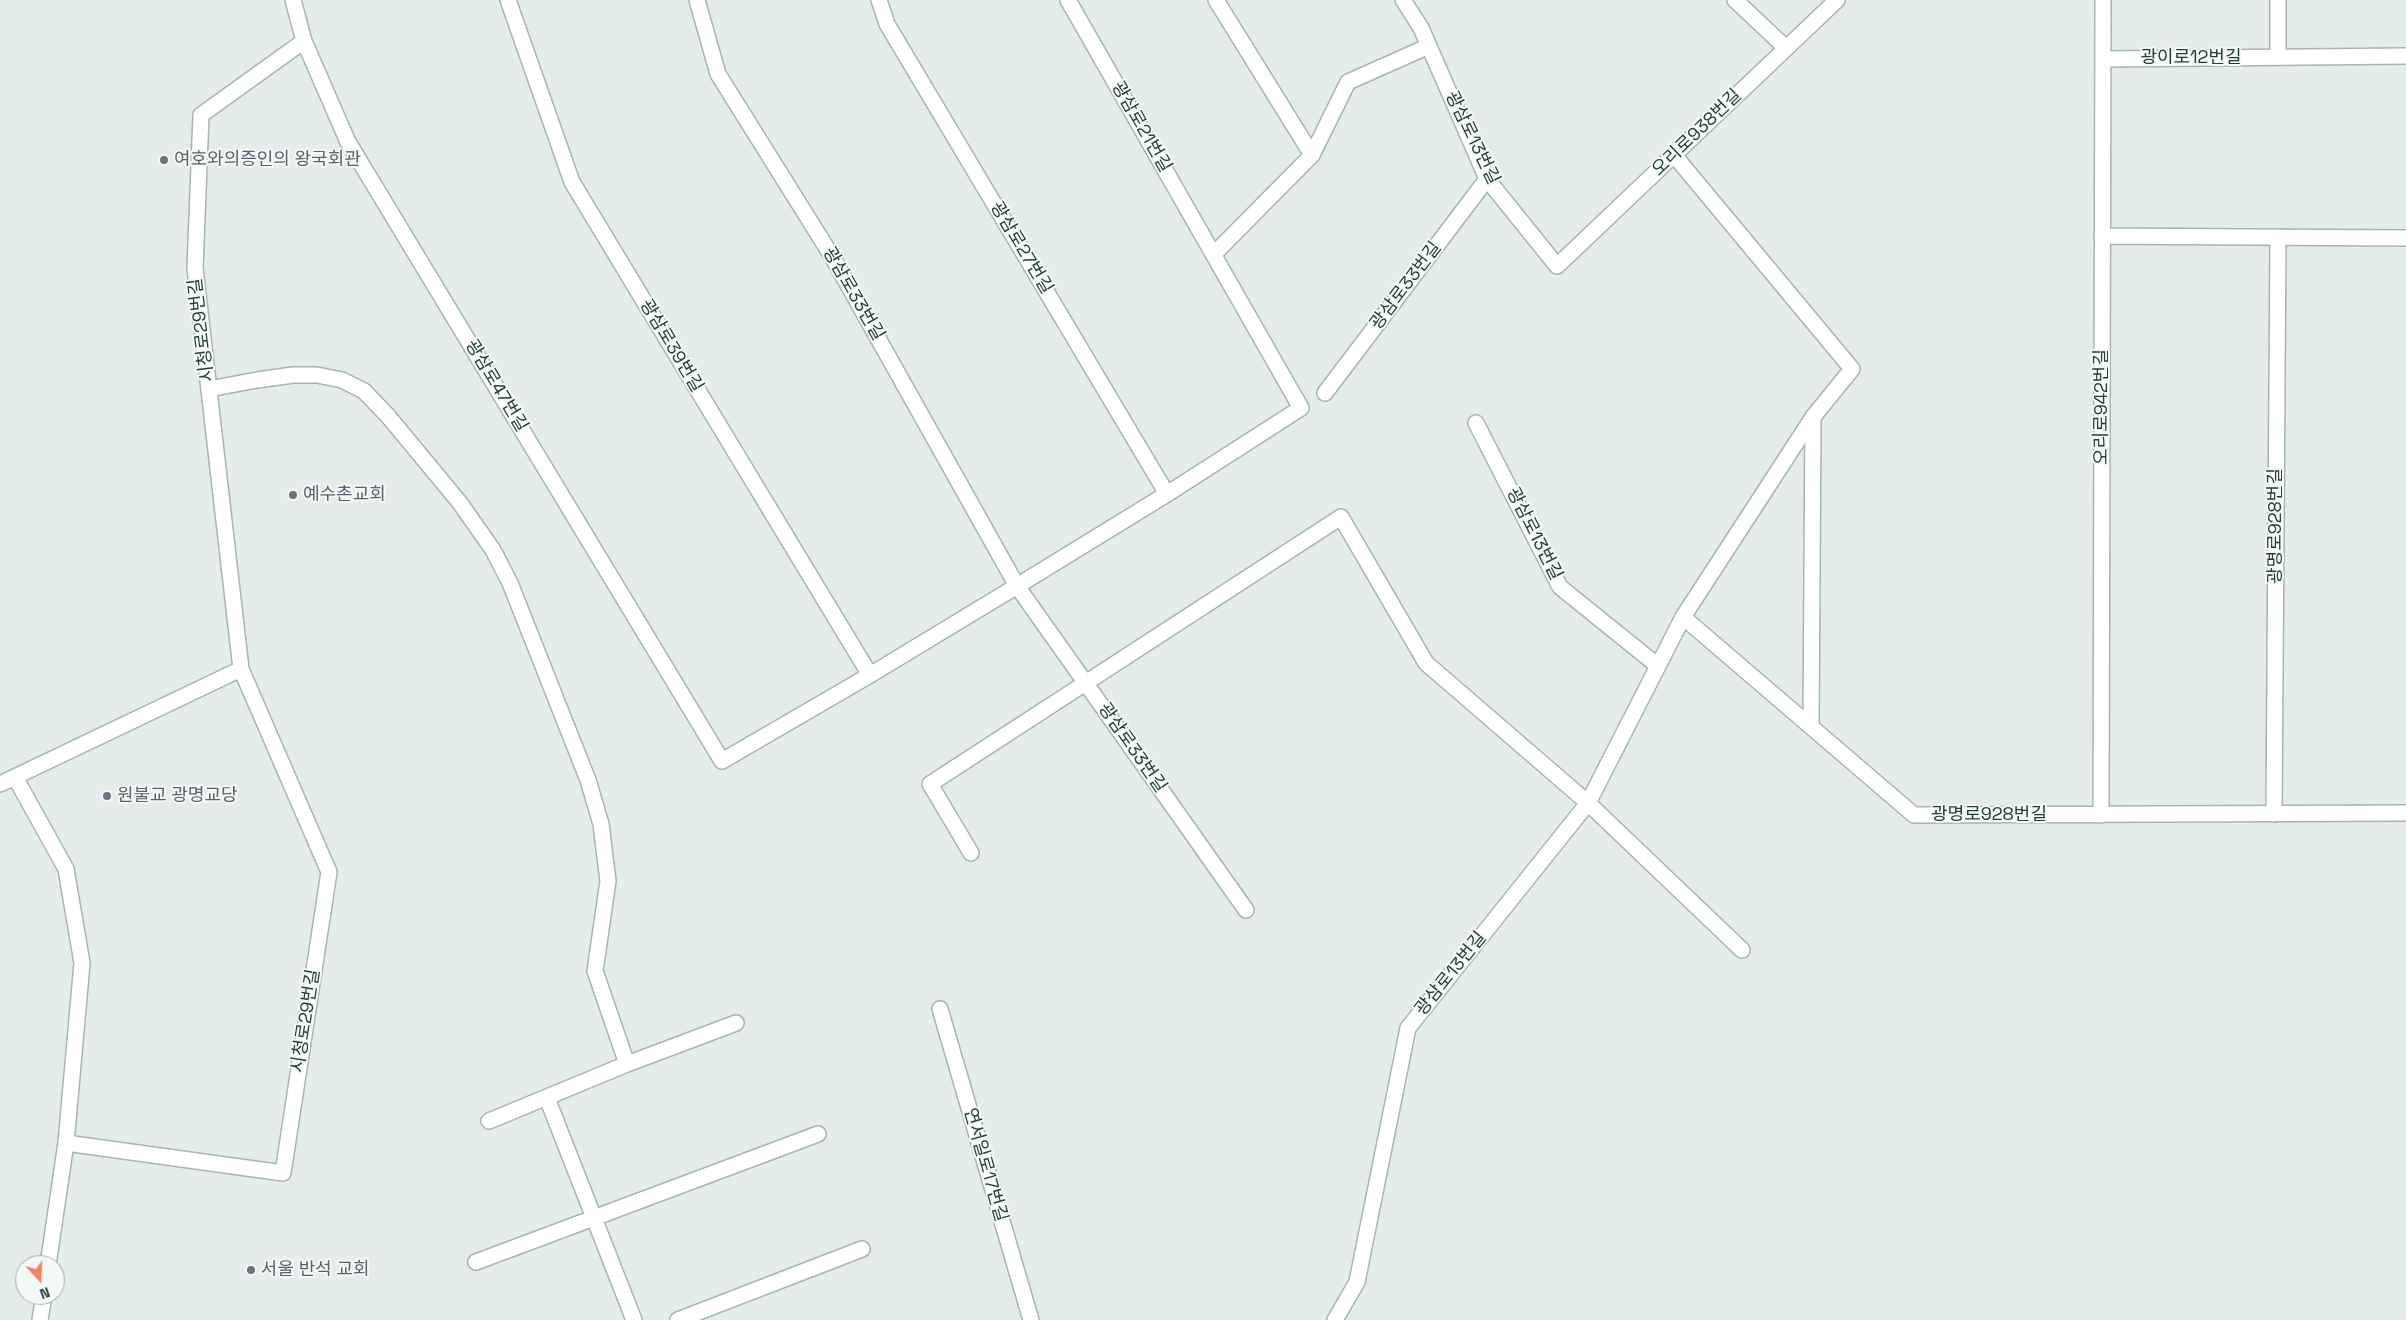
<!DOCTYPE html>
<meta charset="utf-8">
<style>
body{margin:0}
#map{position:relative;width:2406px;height:1320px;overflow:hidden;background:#e4ede9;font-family:"Space Grotesk",sans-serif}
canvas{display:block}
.north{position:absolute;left:15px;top:1255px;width:50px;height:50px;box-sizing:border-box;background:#f4f9f7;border:1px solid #a0aeaa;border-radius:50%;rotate:160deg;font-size:14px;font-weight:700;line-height:20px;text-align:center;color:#233e37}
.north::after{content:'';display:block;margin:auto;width:18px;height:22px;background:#ef855f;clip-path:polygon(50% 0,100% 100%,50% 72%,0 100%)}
</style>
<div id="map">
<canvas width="2406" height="1320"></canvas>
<div class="north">N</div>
</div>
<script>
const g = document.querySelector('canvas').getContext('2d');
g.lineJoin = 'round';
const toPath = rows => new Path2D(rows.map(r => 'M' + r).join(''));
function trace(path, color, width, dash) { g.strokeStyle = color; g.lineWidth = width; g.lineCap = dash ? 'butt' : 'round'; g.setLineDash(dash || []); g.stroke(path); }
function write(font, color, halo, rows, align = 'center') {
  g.font = font + ' "Space Grotesk","Noto Sans KR",sans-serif'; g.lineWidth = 4; g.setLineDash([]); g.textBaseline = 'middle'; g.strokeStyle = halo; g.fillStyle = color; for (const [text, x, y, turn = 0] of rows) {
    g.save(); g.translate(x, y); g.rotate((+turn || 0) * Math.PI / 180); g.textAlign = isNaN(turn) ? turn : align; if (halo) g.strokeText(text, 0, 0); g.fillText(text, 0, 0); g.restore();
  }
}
const service = toPath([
 [508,0,572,182,870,675],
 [879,0,887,24,1167,494],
 [1735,0,1786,48],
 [2278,0,2278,57],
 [1214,254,1312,155,1348,82,1429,46],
 [209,389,257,380,293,375,317,375,342,380,364,391,388,416,460,503,493,550,510,583,588,780,601,824,608,881,595,971,627,1064],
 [1811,726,1813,417],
 [15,777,66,869,82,963,66,1143,283,1173,329,872,241,669],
 [2274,814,2278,237],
 [547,1098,634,1320],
 [489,1121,627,1064,736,1023],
 [476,1262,818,1134],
 [678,1320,862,1249]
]);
const minor = toPath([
 [293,0,304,41,348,142,722,761,870,675,1017,586,1167,494,1301,408,1068,0],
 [697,0,718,74,833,258,1017,586,1246,910],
 [1216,0,1312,155],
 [1403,0,1421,28,1487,179,1557,266,1837,0],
 [2103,59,2406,56],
 [2102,236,2406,238],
 [1325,393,1487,179],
 [1476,423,1560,587,1658,666],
 [1683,617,1914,815,2406,813],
 [0,784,241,669,195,268,201,115,304,41],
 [2101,815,2103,0],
 [971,853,930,784,1341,517,1426,663,1588,803,1742,950],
 [940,1009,1031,1320],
 [48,1265,66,1143],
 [40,1320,44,1295],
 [1335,1320,1357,1282,1408,1028,1588,803,1683,617,1813,417,1852,369,1674,155]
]);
trace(service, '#a6b5b0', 18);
trace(minor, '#a6b5b0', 18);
trace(service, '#fff', 15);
trace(minor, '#fff', 15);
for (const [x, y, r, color] of [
 [164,160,5,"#6b7280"],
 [293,495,5,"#6b7280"],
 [107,796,5,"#6b7280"],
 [251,1270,5,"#6b7280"]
]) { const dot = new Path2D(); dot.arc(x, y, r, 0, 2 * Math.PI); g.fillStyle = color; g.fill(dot); trace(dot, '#f4f9f7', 2); }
write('18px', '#233e37', '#f4f9f7', [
 ["광이로12번길",2191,58],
 ["광삼로21번길",1141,127,60],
 ["오리로938번길",1697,133,-44],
 ["광삼로13번길",1472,138,64],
 ["광삼로27번길",1021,248,59],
 ["광삼로33번길",1406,286,-53],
 ["광삼로33번길",853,294,60],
 ["시청로29번길",202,330,-97],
 ["광삼로39번길",671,346,59],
 ["광삼로47번길",496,386,59],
 ["오리로942번길",2102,407,-90],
 ["광명로928번길",2276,526,-90],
 ["광삼로13번길",1534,534,63],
 ["광삼로33번길",1132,748,55],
 ["광명로928번길",1989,815],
 ["광삼로13번길",1451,974,-51],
 ["시청로29번길",306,1021,-81],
 ["연서일로17번길",985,1165,74]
]);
write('18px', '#5b616d', '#f4f9f7', [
 ["여호와의증인의 왕국회관",174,160],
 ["예수촌교회",303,495],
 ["원불교 광명교당",117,796],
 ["서울 반석 교회",261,1270]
], 'left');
</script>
